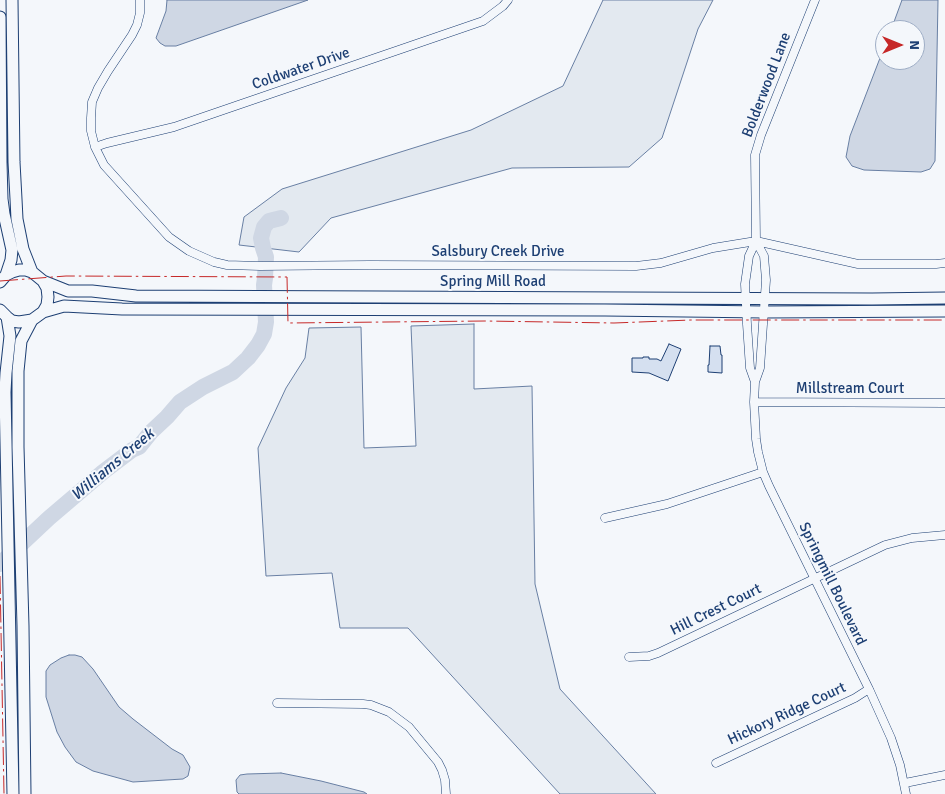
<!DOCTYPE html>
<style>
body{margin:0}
#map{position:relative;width:945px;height:794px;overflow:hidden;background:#f4f7fb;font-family:Signika,sans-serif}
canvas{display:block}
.north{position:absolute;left:875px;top:20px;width:50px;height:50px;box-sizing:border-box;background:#f4f7fb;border:1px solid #9eadc5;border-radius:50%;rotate:90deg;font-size:14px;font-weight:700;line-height:20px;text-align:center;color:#1d3f73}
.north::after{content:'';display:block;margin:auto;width:18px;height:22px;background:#c62828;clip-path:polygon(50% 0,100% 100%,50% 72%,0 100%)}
</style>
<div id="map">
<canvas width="945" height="794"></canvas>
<div class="north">N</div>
</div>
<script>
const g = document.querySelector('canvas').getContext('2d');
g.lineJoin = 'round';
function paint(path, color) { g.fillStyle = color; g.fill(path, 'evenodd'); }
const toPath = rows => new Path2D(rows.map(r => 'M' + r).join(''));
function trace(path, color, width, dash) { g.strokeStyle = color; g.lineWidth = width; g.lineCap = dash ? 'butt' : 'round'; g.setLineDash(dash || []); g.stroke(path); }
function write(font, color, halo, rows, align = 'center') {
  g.font = font + ' Signika,sans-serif'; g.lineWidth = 4; g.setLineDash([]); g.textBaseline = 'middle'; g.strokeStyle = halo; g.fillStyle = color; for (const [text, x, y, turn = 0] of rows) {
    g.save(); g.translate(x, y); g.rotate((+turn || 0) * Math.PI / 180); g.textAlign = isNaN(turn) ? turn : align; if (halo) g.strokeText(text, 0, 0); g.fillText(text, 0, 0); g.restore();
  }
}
const green = toPath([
 [603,0,713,0,698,29,662,138,629,167,512,168,331,218,299,252,239,245,244,217,282,189,471,130,563,86,603,0],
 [474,324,474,389,532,386,535,584,560,689,656,794,560,794,408,628,340,628,332,573,266,576,258,448,286,388,305,358,309,328,361,327,364,448,416,446,411,326,474,324]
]);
paint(green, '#e3e9f0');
trace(green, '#687fa3', 1);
const water = toPath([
 [167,0,308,0,176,46,165,46,160,43,156,38,166,11,167,0],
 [902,0,938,0,935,161,930,169,921,172,864,170,852,166,846,157,850,136,885,45,885,60,915,60,915,30,891,30,902,0],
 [69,655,75,655,82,657,93,669,119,707,133,719,172,749,183,755,190,767,188,776,183,779,133,782,93,771,76,762,65,747,57,732,46,697,46,671,50,665,61,658,69,655],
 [281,773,321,781,364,792,367,794,239,794,237,792,236,780,240,775,247,774,281,773]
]);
paint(water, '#cfd7e4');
trace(water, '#687fa3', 1);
trace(toPath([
 [0,564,49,518,103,472,132,450,139,447,151,432,167,417,180,402,203,387,233,372,248,358,258,345,264,334,266,322,264,285,265,278,266,257,263,248,261,238,264,227,269,221,281,218]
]), '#cfd7e4', 16);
const building = toPath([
 [669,344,681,349,668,381,649,373,632,372,632,358,643,358,643,357,649,357,649,359,657,359,661,361,669,344],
 [710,346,720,346,721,355,722,355,722,373,708,372,708,365,709,365,710,346]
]);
paint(building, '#d5e0f0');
trace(building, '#1d3f73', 1);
const street = toPath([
 [140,0,140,13,137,25,132,35,108,71,98,88,92,102,91,118,91,131,95,147,104,165,169,237,189,251,214,262,227,265,260,266,370,265,636,266,661,263,713,248,756,241,858,264,936,264,945,263],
 [95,147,107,143,174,127,483,21,503,6,508,0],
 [756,241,764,256,766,280,760,368,755,382,754,402,756,439,758,452,763,472,769,486,869,689,891,738,900,765,906,794],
 [755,382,750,368,747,324,745,284,749,256,756,241,755,155,761,135,815,0],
 [754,402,945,403],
 [605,518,667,504,763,472],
 [629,657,649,656,658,653,885,545,912,538,945,535],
 [277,703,363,704,371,705,389,712,409,727,438,762,442,770,445,780,446,794],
 [716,763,855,698,869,689],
 [905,783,945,775]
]);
const secondary = toPath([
 [12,0,14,162,16,199,17,219,23,249,32,272],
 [0,17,1,162,2,199,4,214,12,250,11,260,6,275],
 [43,281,68,291,92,291,136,296,872,299,945,298],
 [0,282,6,275,12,272,19,270,26,270,32,272,43,281,47,288,48,297,47,305,43,312,32,320,19,322,12,321,7,317,0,310],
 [43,312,64,306,122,309,605,310,764,312,945,311],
 [7,317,10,336,6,373,5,392,13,794],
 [25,794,23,626,18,447,18,371,21,341,32,320]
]);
trace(street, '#1d3f73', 9);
trace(secondary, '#1d3f73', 13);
trace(street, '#f4f7fb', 8);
trace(secondary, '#f4f7fb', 11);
trace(toPath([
 [0,281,66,276,287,277,288,323,485,321,614,323,691,320,945,320],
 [0,576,4,794]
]), '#c62828', 1, [18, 4, 2.5, 4]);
write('15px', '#1d3f73', '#f4f7fb', [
 ["Coldwater Drive",301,69,-19],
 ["Bolderwood Lane",767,85,-69],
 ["Salsbury Creek Drive",498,252],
 ["Spring Mill Road",493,282],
 ["Millstream Court",850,389],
 ["Springmill Boulevard",832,584,64],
 ["Hill Crest Court",716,610,-26],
 ["Hickory Ridge Court",787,714,-25]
]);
write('italic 16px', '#1d3f73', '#f4f7fb', [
 ["Williams Creek",113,465,-40]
]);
</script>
